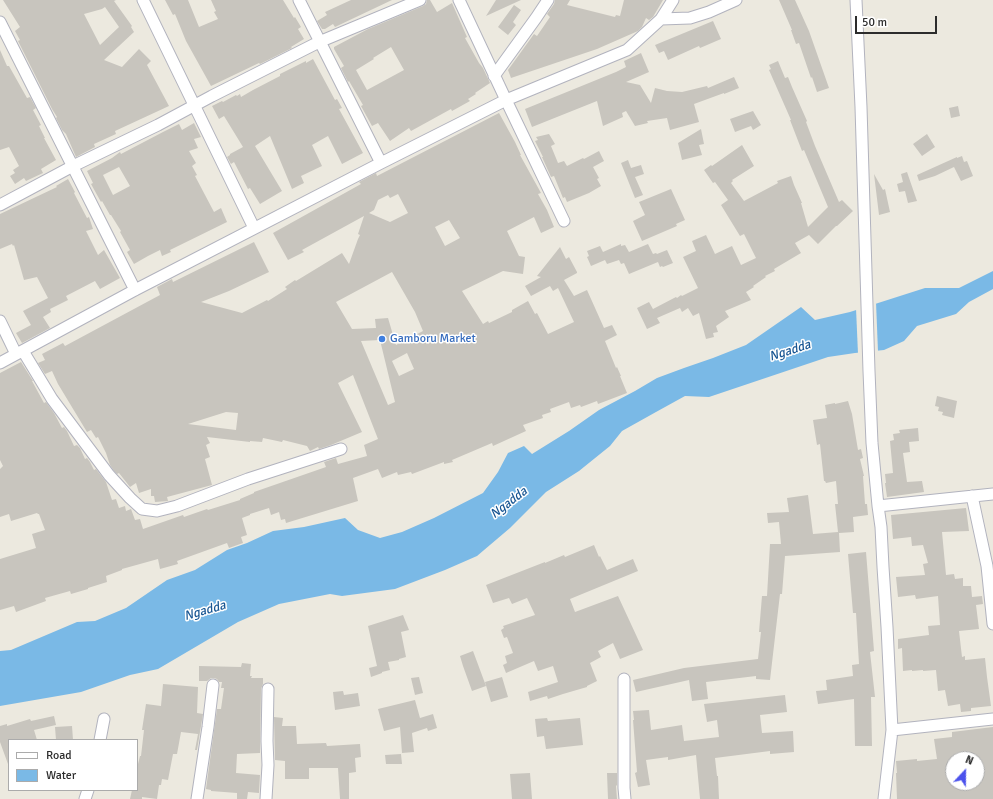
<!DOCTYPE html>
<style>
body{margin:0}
#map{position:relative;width:993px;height:799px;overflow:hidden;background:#ece9df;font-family:Signika,sans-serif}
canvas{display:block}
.legend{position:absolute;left:8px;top:739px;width:130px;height:52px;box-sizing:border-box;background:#fff;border:1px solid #ababab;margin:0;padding:5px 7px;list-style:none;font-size:12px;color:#2c2c2c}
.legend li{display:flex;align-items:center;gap:8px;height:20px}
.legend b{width:20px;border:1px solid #ababab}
.north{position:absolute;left:945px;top:751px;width:40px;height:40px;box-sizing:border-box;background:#fff;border:1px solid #ababab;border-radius:50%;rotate:22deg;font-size:11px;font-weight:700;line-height:16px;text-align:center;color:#2c2c2c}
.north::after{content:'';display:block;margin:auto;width:14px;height:18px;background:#4c52ec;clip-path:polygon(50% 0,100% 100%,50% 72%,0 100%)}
.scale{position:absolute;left:855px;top:16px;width:82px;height:18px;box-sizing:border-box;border:2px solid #2c2c2c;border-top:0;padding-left:5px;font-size:12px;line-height:14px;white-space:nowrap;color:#2c2c2c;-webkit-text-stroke:3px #fff;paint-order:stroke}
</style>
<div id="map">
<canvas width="993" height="799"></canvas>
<ul class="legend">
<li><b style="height:5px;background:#fff"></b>Road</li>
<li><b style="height:11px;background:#7ab9e6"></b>Water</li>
</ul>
<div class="north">N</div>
<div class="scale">50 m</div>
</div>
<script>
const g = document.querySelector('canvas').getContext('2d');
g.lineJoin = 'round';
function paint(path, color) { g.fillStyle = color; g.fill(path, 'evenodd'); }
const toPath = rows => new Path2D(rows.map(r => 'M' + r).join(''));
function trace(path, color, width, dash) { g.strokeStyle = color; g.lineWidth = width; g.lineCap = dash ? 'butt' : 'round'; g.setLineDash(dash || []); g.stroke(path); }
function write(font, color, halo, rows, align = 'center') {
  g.font = font + ' Signika,sans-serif'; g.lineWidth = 3; g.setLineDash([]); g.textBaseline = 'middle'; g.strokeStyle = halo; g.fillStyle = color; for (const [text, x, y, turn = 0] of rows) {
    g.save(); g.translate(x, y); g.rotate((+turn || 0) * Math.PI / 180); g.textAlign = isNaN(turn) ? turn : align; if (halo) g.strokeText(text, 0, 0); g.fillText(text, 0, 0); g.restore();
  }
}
paint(toPath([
 [993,271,993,289,969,302,956,314,917,326,904,341,884,350,855,353,828,357,709,397,685,396,656,412,622,431,610,446,579,471,546,492,510,528,477,556,445,570,395,589,342,596,330,594,279,604,238,622,158,669,130,675,81,692,0,706,0,651,11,650,77,622,95,621,126,608,167,580,195,570,227,550,247,543,273,531,304,527,345,518,358,530,380,538,402,532,434,518,483,493,498,472,508,453,524,446,532,454,569,431,599,410,635,391,657,378,684,368,713,358,746,345,801,307,815,320,850,312,925,288,959,288]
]), '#7ab9e6');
paint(toPath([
 [876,302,878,352,858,354,856,308]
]), '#ece9df');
paint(toPath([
 [3,0,116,0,114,1,132,26,131,27,134,32,104,60,122,67,139,49,151,61,147,65,169,106,115,131,116,134,94,144,95,147,76,157,66,134,62,130,56,118,57,117,52,109,18,41,20,40,15,31,20,27],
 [105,7,119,27,100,45,84,14,102,9],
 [165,0,188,0,199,27,218,19,214,12,216,11,211,0,283,0,294,18,295,17,301,27,298,29,304,39,291,47,292,48,260,64,259,63,211,86,186,41,175,14,173,15],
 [351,0,392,0,335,27,333,24,325,29,322,29,317,21,327,15,325,12],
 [427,0,430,0,437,12,452,3,467,37,465,38,479,63,483,68,490,83,475,93,476,94,468,99,470,101,452,111,451,109,411,131,409,128,390,141,378,123,372,126,361,106,363,105,349,81,348,82,341,68,344,66,334,49,334,47,368,29,423,6,426,4],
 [391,47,404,70,367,90,356,70,374,59,373,58],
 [496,0,521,0,486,16],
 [555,0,570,0,567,5,615,17,616,15,620,16,624,0,663,0,653,17,649,20,646,18,642,27,638,31,597,49,511,78,508,70,534,34,537,36,550,17,547,14,554,4],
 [779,0,795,0,809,31,829,88,817,92,812,77,811,78,799,43,796,44,791,30,792,30],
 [514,5,521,10,513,22,516,25,508,35,498,27],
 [713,21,721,39,700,48,699,46,668,60,664,51,659,53,655,45],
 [0,50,7,66,9,66,27,98,30,97,36,108,33,110,41,125,39,126,45,138,44,138,56,160,41,169,43,173,26,181,24,178,15,184,10,176,15,173,13,170,19,166,9,147,0,150],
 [641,53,649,72,626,82,640,85,651,103,655,88,667,91,682,92,707,86,708,88,734,77,739,88,724,94,724,93,694,104,699,122,670,130,667,118,647,121,648,123,635,126,626,111,622,113,623,117,603,126,597,101,532,127,525,109,616,72,626,67,624,61],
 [313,59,335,100,337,99,342,108,339,109,363,153,342,164,328,136,312,145,322,166,301,176,304,183,292,189,270,136,255,146,282,191,260,204,250,188,248,189,234,162,231,164,227,157,230,155,230,154,243,147,224,116,219,119,212,106,222,101,223,102,236,95,237,96,240,94,241,97,253,90,280,76,280,74,306,61,306,63],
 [778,61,785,78,788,77,792,87,807,121,806,122,815,146,839,202,842,200,853,211,837,226,836,226,818,244,809,235,795,243,801,253,774,269,775,271,765,276,766,277,753,286,754,287,746,292,751,300,725,311,729,317,716,326,718,332,713,333,714,337,706,339,699,313,693,316,688,308,682,312,680,308,657,318,660,323,647,329,637,308,649,302,653,309,676,297,677,298,681,295,682,296,698,288,683,257,696,251,692,241,706,235,715,254,732,246,741,265,756,258,744,234,740,236,721,205,728,200,715,182,713,183,704,170,711,165,712,166,742,145,754,166,732,180,733,181,731,183,744,201,778,183,777,181,791,176,794,185,802,203,801,203,808,227,828,207,804,150,802,151,790,120,791,120,769,70,771,69,769,65],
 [958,106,960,116,951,118,949,108],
 [753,111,761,125,753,130,751,126,735,132,730,119],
 [499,113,515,142,521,155,520,155,541,193,538,194,547,210,554,227,541,233,534,217,507,231,519,256,525,257,523,274,503,271,462,291,483,324,488,321,489,323,512,312,512,310,528,301,535,314,537,313,548,334,574,322,558,288,553,291,550,286,531,296,525,286,541,277,537,276,560,247,566,259,569,257,577,272,577,273,564,280,574,296,587,290,604,328,612,325,617,335,605,341,616,368,617,367,621,376,620,376,627,393,598,404,597,401,581,407,580,405,571,408,569,402,550,409,551,412,542,415,543,418,523,425,526,431,493,446,492,443,452,460,453,462,444,464,444,462,412,474,411,472,398,475,397,472,382,478,378,469,353,478,358,501,286,523,285,519,281,520,279,512,271,515,269,508,250,514,250,515,242,518,247,535,241,537,243,543,229,548,227,543,177,561,178,564,160,569,158,559,122,569,122,570,106,576,107,582,88,588,88,589,71,594,70,591,45,598,46,601,16,612,14,606,0,610,0,559,36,548,32,534,45,530,39,514,38,514,37,513,11,521,9,514,0,517,0,469,3,466,0,460,0,373,21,362,33,381,32,381,44,403,46,402,54,413,62,428,64,427,67,431,74,446,77,445,80,448,85,459,87,458,90,462,94,470,96,469,106,482,112,500,116,499,119,508,125,506,126,511,131,509,135,520,140,519,143,529,183,515,184,517,207,509,208,510,240,500,240,499,254,493,254,492,326,467,324,462,336,458,338,464,367,456,364,445,378,439,353,375,338,383,362,432,331,445,319,449,318,447,310,451,307,446,283,440,282,442,263,438,262,442,250,441,250,442,207,437,210,443,206,445,210,457,205,459,212,485,167,497,168,501,155,502,154,496,151,496,151,489,139,493,136,483,130,487,119,473,117,474,114,471,110,465,106,453,98,437,96,438,91,430,87,432,58,384,52,371,45,374,38,363,45,360,42,354,63,343,65,346,160,295,157,287,172,279,173,282,254,242,269,272,229,291,201,302,242,313,267,300,268,301,287,289,285,287,295,280,296,281,342,253,349,264,358,239,360,235,358,234,364,216,302,250,304,252,288,260,273,233,361,184,359,182,376,173,377,176],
 [398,194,408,213,390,222,369,213,374,210,378,200,388,195,390,198],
 [449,220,460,238,445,246,435,227],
 [392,272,415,312,423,331,396,345,388,318,375,319,376,328,352,329,336,302],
 [380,340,395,402,388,405,361,341],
 [407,353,414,369,399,376,392,361],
 [226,412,238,413,236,430,188,424],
 [194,123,201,137,194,139,198,148,189,151,196,163,192,166,197,175,195,176,214,212,221,208,227,222,170,250,171,252,162,256,160,250,148,256,134,264,127,252,130,250,120,232,121,231,111,215,110,215,102,201,101,202,91,184,93,183,87,171,112,158,120,152,121,154,163,132,179,124,182,130],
 [119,167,130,186,113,195,103,175],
 [701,129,704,144,699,145,702,155,682,160,678,143],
 [549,134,555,144,551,146,558,163,564,161,567,166,583,158,584,159,599,151,604,161,593,167,599,178,597,179,601,186,589,193,567,202,565,197,563,198,554,176,551,177,542,157,543,157,535,141,538,140,536,137],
 [927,134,935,147,922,156,913,144],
 [962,156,964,162,967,161,973,176,961,181,954,167,935,176,919,181,917,175,957,157,957,158],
 [628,160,631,168,641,165,644,174,635,177,643,195,635,198,621,163],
 [907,172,917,201,908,203,905,191,899,192,897,184,903,182,901,174],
 [874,174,883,190,885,189,890,212,879,215],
 [68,179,75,192,74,193,87,218,89,217,93,229,86,231,98,255,104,250,120,278,100,289,95,281,66,296,68,300,50,309,51,312,43,317,50,328,22,343,16,333,31,325,23,311,48,298,37,277,24,280,14,245,13,246,12,244,0,249,0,214,57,187,56,186],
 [671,189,685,220,676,224,677,226,642,241,633,221,645,215,639,202],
 [621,244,621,246,625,245,629,252,648,244,653,254,656,253,657,254,667,250,673,263,663,267,662,266,660,267,658,262,629,274,624,263,621,264,619,260,607,264,605,260,591,266,587,257,589,256,587,251,600,246,603,252],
 [937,396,957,401,954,418,942,415,943,412,938,411,939,407,935,406],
 [848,401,852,414,858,450,861,449,863,458,860,459,864,476,863,476,865,504,867,504,868,515,853,517,854,532,839,533,840,552,785,556,782,594,780,594,770,680,756,679,756,676,706,682,708,699,692,701,689,680,636,692,633,680,684,668,758,659,761,632,759,632,762,596,767,596,770,544,781,544,779,522,768,523,767,513,789,512,787,498,808,495,813,534,838,532,835,504,838,504,836,481,826,483,825,481,824,481,820,444,817,445,813,420,827,418,825,405,835,403,835,404],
 [918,428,919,441,909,442,910,452,903,453,907,482,922,481,924,492,887,497,885,483,886,483,885,474,893,473,890,441,894,440,893,434,900,433,899,430],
 [966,508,969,531,942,532,946,575,954,574,955,579,963,578,963,586,971,586,972,597,982,596,983,604,976,605,979,629,959,631,962,657,965,656,965,660,985,658,987,677,991,706,971,708,971,711,961,712,960,704,948,706,945,690,938,691,936,670,923,671,923,670,912,671,912,670,903,671,902,648,898,649,898,639,929,635,928,626,940,625,938,596,916,599,915,595,898,597,896,577,925,575,923,564,928,563,923,545,912,546,911,537,893,539,891,515],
 [594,545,599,557,600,556,607,570,633,559,638,571,570,599,575,612,618,596,643,650,620,659,613,643,598,651,601,657,590,663,597,681,587,686,587,687,563,694,548,699,547,696,530,701,528,692,558,682,553,666,538,671,534,661,506,673,503,665,507,663,505,656,513,653,507,637,504,638,501,630,504,628,503,626,535,615,527,598,512,604,509,598,493,603,486,585,545,562,545,563,564,555,565,557],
 [866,552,874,651,870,652,875,697,871,697,872,746,855,746,854,699,818,704,816,691,827,690,826,680,853,676,852,665,859,664,856,613,853,613,848,554],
 [403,615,409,630,401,632,406,657,399,659,399,660,388,662,390,670,382,672,382,673,371,677,369,668,377,666,368,626],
 [473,651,486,686,472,691,463,666,460,656],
 [242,663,251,664,250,676,252,676,251,678,263,678,263,684,261,689,260,753,237,754,236,773,260,775,259,793,248,792,247,799,237,799,237,793,211,791,211,790,206,789,217,709,221,709,224,688,221,688,222,682,219,682,217,679,214,678,211,678,207,681,199,681,199,666,241,667],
 [419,677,423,693,415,695,411,678],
 [502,677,508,697,491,702,485,682],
 [163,684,198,687,197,713,203,714,197,750,195,750,198,734,181,732,177,754,173,754,168,780,162,779,161,785,159,785,157,799,142,797,142,799,130,799,132,790,137,790,137,768,140,756,141,756,144,730,142,730,146,704,161,706],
 [343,691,344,695,358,693,360,706,335,710,333,692],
 [785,695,787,712,760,715,762,733,793,731,794,752,770,754,770,751,715,758,717,776,718,776,719,799,700,799,696,755,668,760,668,757,646,760,650,785,638,787,635,773,637,772,633,720,634,720,633,711,649,710,651,730,682,725,684,741,719,737,717,720,707,722,704,704],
 [415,700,420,718,433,714,437,728,428,731,427,728,412,733,414,752,402,753,400,727,384,731,378,709],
 [54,716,56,725,34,730,37,740,9,740,9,764,8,764,0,742,0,726,7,724,7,726,30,719,31,721],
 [274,717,283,718,282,726,296,726,297,744,326,743,327,746,360,744,361,757,355,758,356,772,349,773,349,799,340,799,338,768,309,768,309,779,285,779,285,761,275,760],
 [547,718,548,721,580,718,583,745,546,749,544,736,537,737,535,719],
 [72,726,73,740,56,740,55,727],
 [993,727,993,799,897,799,896,773,897,773,896,761,917,759,917,761,937,759,934,739,952,737,952,732],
 [953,759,977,759,977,783,953,783],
 [401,754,402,764,386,764,385,755],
 [530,773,532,799,512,799,510,774],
 [607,773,617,773,617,785,616,786,617,799,608,799]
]), '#c8c5be');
const minor = toPath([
 [143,0,254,228],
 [299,0,381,163],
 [459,0,506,100,564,221],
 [856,0,861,107,869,371,872,443,878,506,881,527,883,567,887,627,892,730,884,799],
 [661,19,690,18,709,12,736,0],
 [0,22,135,290],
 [494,76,536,18,548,0],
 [0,205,73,166,158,125,212,96,319,42,420,0],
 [0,321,16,354],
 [23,351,52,399,109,475,130,498,142,509,157,511,177,506,248,479,341,449],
 [0,363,135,290,381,163,506,100,627,50,661,19,673,0],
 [972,496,987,566,993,624],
 [878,506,993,494],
 [624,679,624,788,625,799],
 [892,730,993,719],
 [100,740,104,719],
 [85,799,88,790],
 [197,799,208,727,213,685],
 [266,799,268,765,267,741,268,689]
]);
trace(minor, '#b2b3be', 13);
trace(minor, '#fff', 11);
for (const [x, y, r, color] of [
 [382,339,4,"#3f7fe0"]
]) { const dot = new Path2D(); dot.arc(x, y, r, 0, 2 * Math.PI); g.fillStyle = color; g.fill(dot); trace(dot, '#fff', 1.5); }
write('12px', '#366cbe', '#fff', [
 ["Gamboru Market",390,339]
], 'left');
write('italic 13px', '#185693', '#fff', [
 ["Ngadda",790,351,-18],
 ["Ngadda",509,503,-38],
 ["Ngadda",205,611,-16]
]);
</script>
